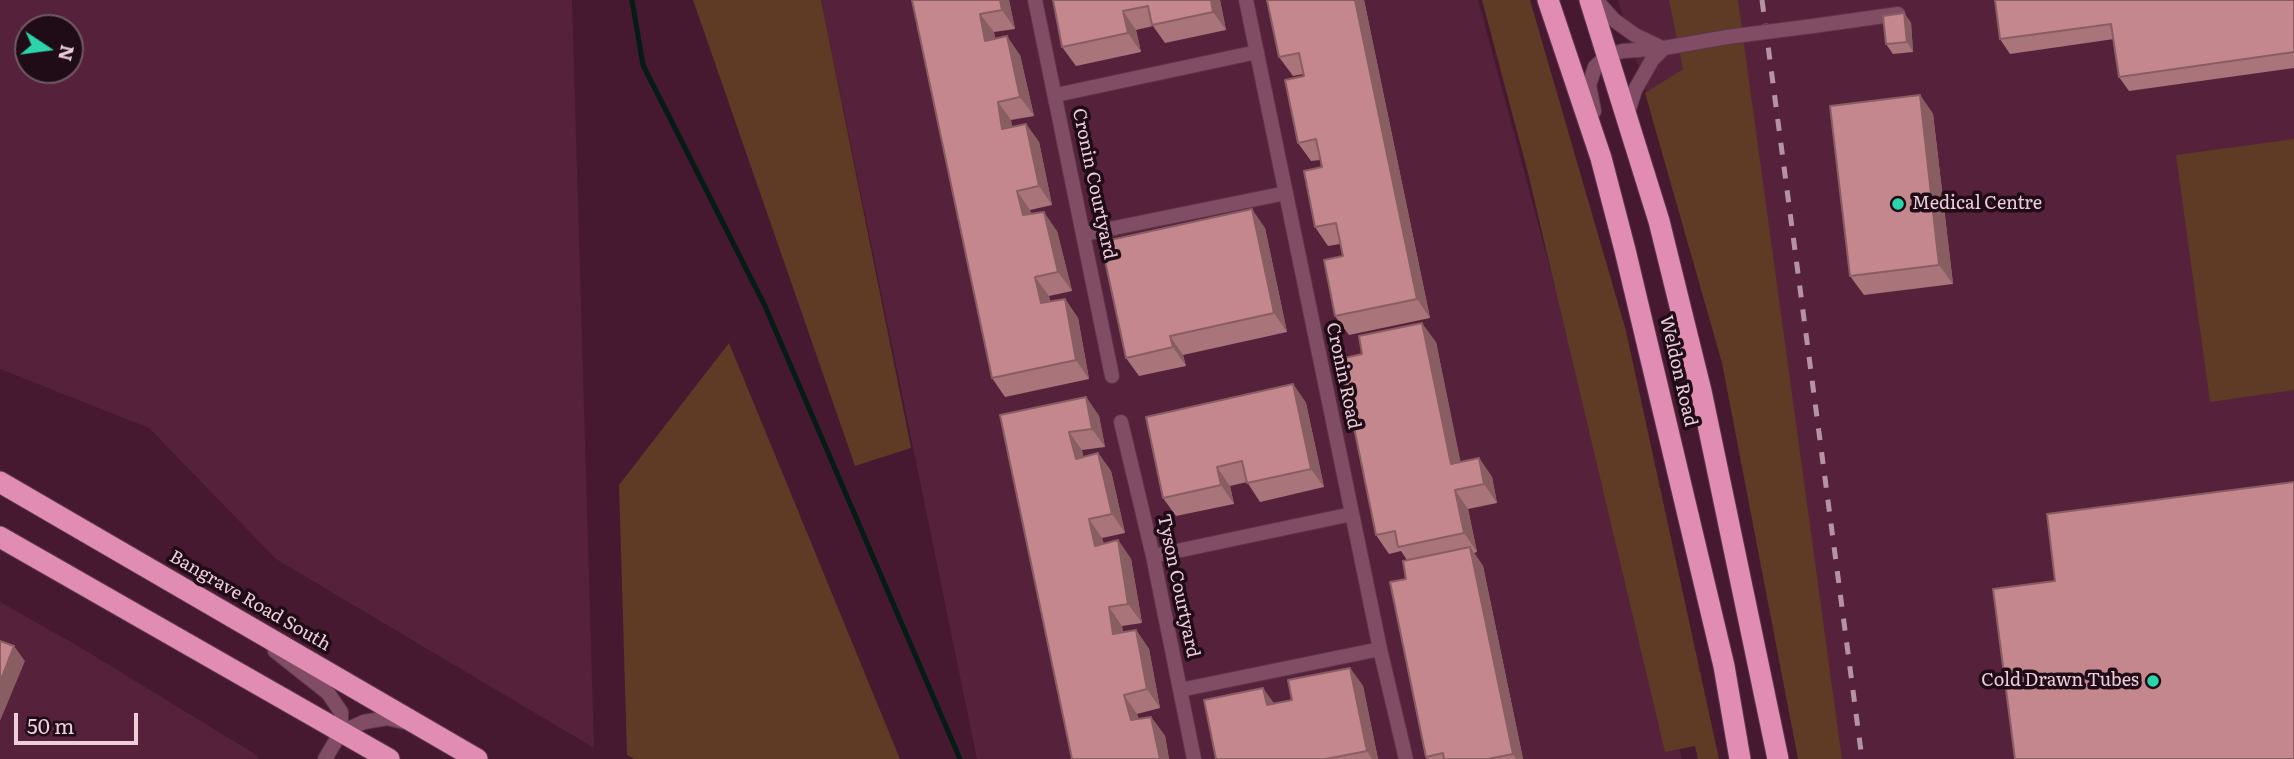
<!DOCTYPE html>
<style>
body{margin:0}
#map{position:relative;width:2294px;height:759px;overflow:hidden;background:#461930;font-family:Literata,serif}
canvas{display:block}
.north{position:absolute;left:14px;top:14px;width:70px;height:70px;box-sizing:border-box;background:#200c16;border:2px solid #725a65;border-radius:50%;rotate:103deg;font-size:19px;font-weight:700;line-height:28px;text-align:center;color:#edcedb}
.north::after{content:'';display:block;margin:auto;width:24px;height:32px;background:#2bd5ac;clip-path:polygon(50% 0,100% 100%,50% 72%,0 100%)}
.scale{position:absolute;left:14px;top:713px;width:124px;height:32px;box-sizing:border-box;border:4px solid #edcedb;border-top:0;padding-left:9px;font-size:21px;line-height:24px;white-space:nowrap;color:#edcedb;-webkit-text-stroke:5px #200c16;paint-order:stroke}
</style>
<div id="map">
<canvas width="2294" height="759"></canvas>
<div class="north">N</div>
<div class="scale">50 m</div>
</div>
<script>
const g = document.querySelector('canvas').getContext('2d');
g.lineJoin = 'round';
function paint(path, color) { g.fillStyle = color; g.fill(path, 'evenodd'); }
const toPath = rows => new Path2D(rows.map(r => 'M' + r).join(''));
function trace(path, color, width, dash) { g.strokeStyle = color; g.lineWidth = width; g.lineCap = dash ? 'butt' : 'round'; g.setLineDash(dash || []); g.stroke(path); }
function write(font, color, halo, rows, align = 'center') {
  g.font = font + ' Literata,serif'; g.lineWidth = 7; g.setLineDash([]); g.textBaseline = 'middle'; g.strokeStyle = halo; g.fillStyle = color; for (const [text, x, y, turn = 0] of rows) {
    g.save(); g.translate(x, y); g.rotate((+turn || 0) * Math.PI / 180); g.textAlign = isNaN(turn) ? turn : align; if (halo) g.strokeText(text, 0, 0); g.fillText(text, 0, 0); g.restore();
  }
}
paint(toPath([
 [0,0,572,0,594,748,276,559,149,428,0,369],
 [28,28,70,28,70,70,28,70],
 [821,0,1478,0,1682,759,977,759],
 [1618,0,2294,0,2294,759,1803,759,1728,360],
 [0,602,73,643,258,756,258,759,0,759]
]), '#55213b');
paint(toPath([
 [693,0,821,0,911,448,855,466],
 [1482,0,1530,0,1626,331,1719,759,1698,759,1695,746,1665,752,1528,173],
 [1669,0,1738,0,1842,759,1798,759,1722,363,1645,93,1683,69],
 [2294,139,2294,390,2210,402,2176,155],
 [729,343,900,759,635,759,627,755,619,485]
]), '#5f3a25');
trace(toPath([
 [632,0,643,65,765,306,960,759]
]), '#051b15', 5);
const street = toPath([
 [1035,0,1112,376],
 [1246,0,1380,649,1406,759],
 [1596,0,1614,20,1635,35,1660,47],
 [1813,26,1898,14],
 [1056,95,1257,52],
 [1594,111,1589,85,1595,67,1608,55,1623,51,1664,48,1727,37],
 [1627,115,1635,90,1652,60,1664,48],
 [1085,234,1286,193],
 [1121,422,1153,556,1194,759],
 [1153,556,1352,514],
 [275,651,328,693,341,712,341,732,325,759],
 [1180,690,1380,649],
 [341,732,364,722,387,718,404,722]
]);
const highway = toPath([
 [1548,0,1601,158,1625,250,1724,666,1740,759],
 [1590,0,1659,221,1701,391,1778,759],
 [0,482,477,759],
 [0,537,389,759]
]);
trace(street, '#5d364b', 16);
trace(highway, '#5d364b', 23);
trace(street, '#814d65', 14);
trace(highway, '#e08cb3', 21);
trace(toPath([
 [1762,0,1862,759]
]), '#b693a3', 5, [12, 12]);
const streetBridge = toPath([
 [1727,37,1813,26]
]);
trace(streetBridge, '#5d364b', 16, []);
trace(streetBridge, '#814d65', 14);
paint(toPath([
 [912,0,1009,0,1015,29,994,32,995,39,1020,55,1034,116,1011,120,1012,127,1026,124,1039,142,1052,205,1030,210,1031,214,1057,231,1072,291,1049,296,1050,301,1065,299,1078,318,1089,379,1005,397,992,378],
 [1053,0,1220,0,1226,30,1165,43,1153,26,1136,30,1141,52,1076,66,1062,47],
 [1364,0,1430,318,1349,335,1335,316,1343,256,1340,244,1328,246,1315,227,1322,167,1320,160,1311,161,1298,143,1303,74,1293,76,1279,57],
 [1995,0,2294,0,2294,68,2129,91,2119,77,2114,39,2010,54,2000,39],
 [1904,13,1911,23,1913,52,1893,54,1886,44],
 [1920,95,1933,114,1953,284,1864,295,1850,276],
 [1265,228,1287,332,1183,355,1186,366,1139,376,1126,358],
 [1436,342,1460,462,1479,458,1492,477,1497,503,1468,509,1477,552,1474,553,1483,566,1523,759,1427,759,1426,757,1406,579,1407,560,1401,551,1389,554,1376,535],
 [1293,384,1306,403,1324,487,1260,502,1247,482,1230,486,1234,504,1176,516,1163,498],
 [1086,397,1099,416,1105,447,1082,450,1083,457,1098,453,1111,471,1125,533,1102,538,1104,544,1118,540,1131,559,1142,623,1122,626,1123,632,1136,630,1149,649,1160,708,1137,714,1139,719,1151,717,1165,736,1169,759,1072,759,1000,415],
 [1350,668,1363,686,1378,759,1216,759,1274,703,1292,700]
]), '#a9747a');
paint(toPath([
 [1000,0,1009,0,1015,29,1002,10],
 [1211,0,1220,0,1226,30,1213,12],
 [1355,0,1364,0,1430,318,1417,299],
 [1123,11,1136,30,1141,52,1128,33],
 [1904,13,1911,23,1913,52,1907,42],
 [980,14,994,32,998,60,985,41],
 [1007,36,1020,55,1034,116,1020,97],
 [1920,95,1933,114,1953,284,1939,265],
 [998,102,1011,120,1015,148,1002,129],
 [1026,124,1039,142,1052,205,1039,186],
 [1017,191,1030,210,1036,234,1023,215],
 [1252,209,1265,228,1287,332,1274,313],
 [1044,212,1057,231,1072,291,1058,272],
 [1035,277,1049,296,1055,321,1041,303],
 [1065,299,1078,318,1089,379,1076,360],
 [1422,323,1436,342,1465,483,1451,464],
 [1170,336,1183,355,1186,366,1173,347],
 [1293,384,1306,403,1324,487,1311,469],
 [1086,397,1099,416,1105,447,1092,429],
 [1069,432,1082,450,1089,477,1076,459],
 [1098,453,1111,471,1125,533,1112,514],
 [1479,458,1492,477,1497,503,1484,484],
 [1217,467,1230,486,1234,504,1221,485],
 [1455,490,1468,509,1477,552,1464,533],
 [1089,519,1102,538,1108,565,1095,546],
 [1118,540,1131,559,1142,623,1128,604],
 [1470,547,1483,566,1523,759,1516,759,1513,754],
 [1109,607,1122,626,1126,653,1113,634],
 [1136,630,1149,649,1160,708,1147,689],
 [14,646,25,661,0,721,0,682],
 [1350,668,1363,686,1378,759,1372,759,1367,751],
 [1263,688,1276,706,1267,705],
 [1124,695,1137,714,1144,739,1131,720],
 [1151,717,1165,736,1169,759,1160,759]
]), '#895e63');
const building = toPath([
 [912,0,1000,0,1002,10,980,14,985,41,1007,36,1020,97,998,102,1002,129,1026,124,1039,186,1017,191,1023,215,1044,212,1058,272,1035,277,1041,303,1065,299,1076,360,992,378,912,0],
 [1053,0,1211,0,1213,12,1152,25,1148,6,1123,11,1128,33,1062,47,1053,0],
 [1267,0,1355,0,1417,299,1335,316,1324,260,1343,256,1336,223,1315,227,1304,171,1322,167,1316,139,1298,143,1285,80,1304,76,1299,53,1279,57,1267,0],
 [1995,0,2294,0,2294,52,2119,77,2111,24,2000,39,1995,0],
 [1904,13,1907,42,1886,44,1883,16,1904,13],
 [1920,95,1939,265,1850,276,1830,106,1920,95],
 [1252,209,1274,313,1170,336,1173,347,1126,358,1101,242,1252,209],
 [1422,323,1451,464,1479,458,1484,484,1455,490,1464,533,1398,547,1395,531,1376,535,1340,359,1362,354,1359,336,1422,323],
 [1293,384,1311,469,1247,483,1242,461,1217,467,1221,485,1163,498,1146,417,1293,384],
 [1086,397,1092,429,1069,432,1076,459,1098,453,1112,514,1089,519,1095,546,1118,540,1128,604,1109,607,1113,634,1136,630,1147,689,1124,695,1131,720,1151,717,1160,759,1072,759,1000,415,1086,397],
 [2294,482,2294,759,2015,759,1993,589,2055,581,2047,514,2294,482],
 [1470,547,1513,754,1488,759,1444,759,1443,753,1426,757,1390,582,1406,579,1403,561,1470,547],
 [0,641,14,646,0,682,0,641],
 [1350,668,1367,751,1326,759,1216,759,1204,700,1263,688,1267,705,1292,700,1288,680,1350,668]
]);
paint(building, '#c4878e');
trace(building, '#895e63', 2);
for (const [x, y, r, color] of [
 [1898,204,7,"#2bd5ac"],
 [2153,681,7,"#2bd5ac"]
]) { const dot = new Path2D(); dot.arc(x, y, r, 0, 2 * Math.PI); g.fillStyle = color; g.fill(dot); trace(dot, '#200c16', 2.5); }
write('18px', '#edcedb', '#200c16', [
 ["Cronin Courtyard",1094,184,78],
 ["Weldon Road",1678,371,77],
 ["Cronin Road",1343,376,78],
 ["Tyson Courtyard",1178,586,78],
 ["Bangrave Road South",250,601,30]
]);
write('18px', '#edcedb', '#200c16', [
 ["Medical Centre",1912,204],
 ["Cold Drawn Tubes",2139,681,"right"]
], 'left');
</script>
